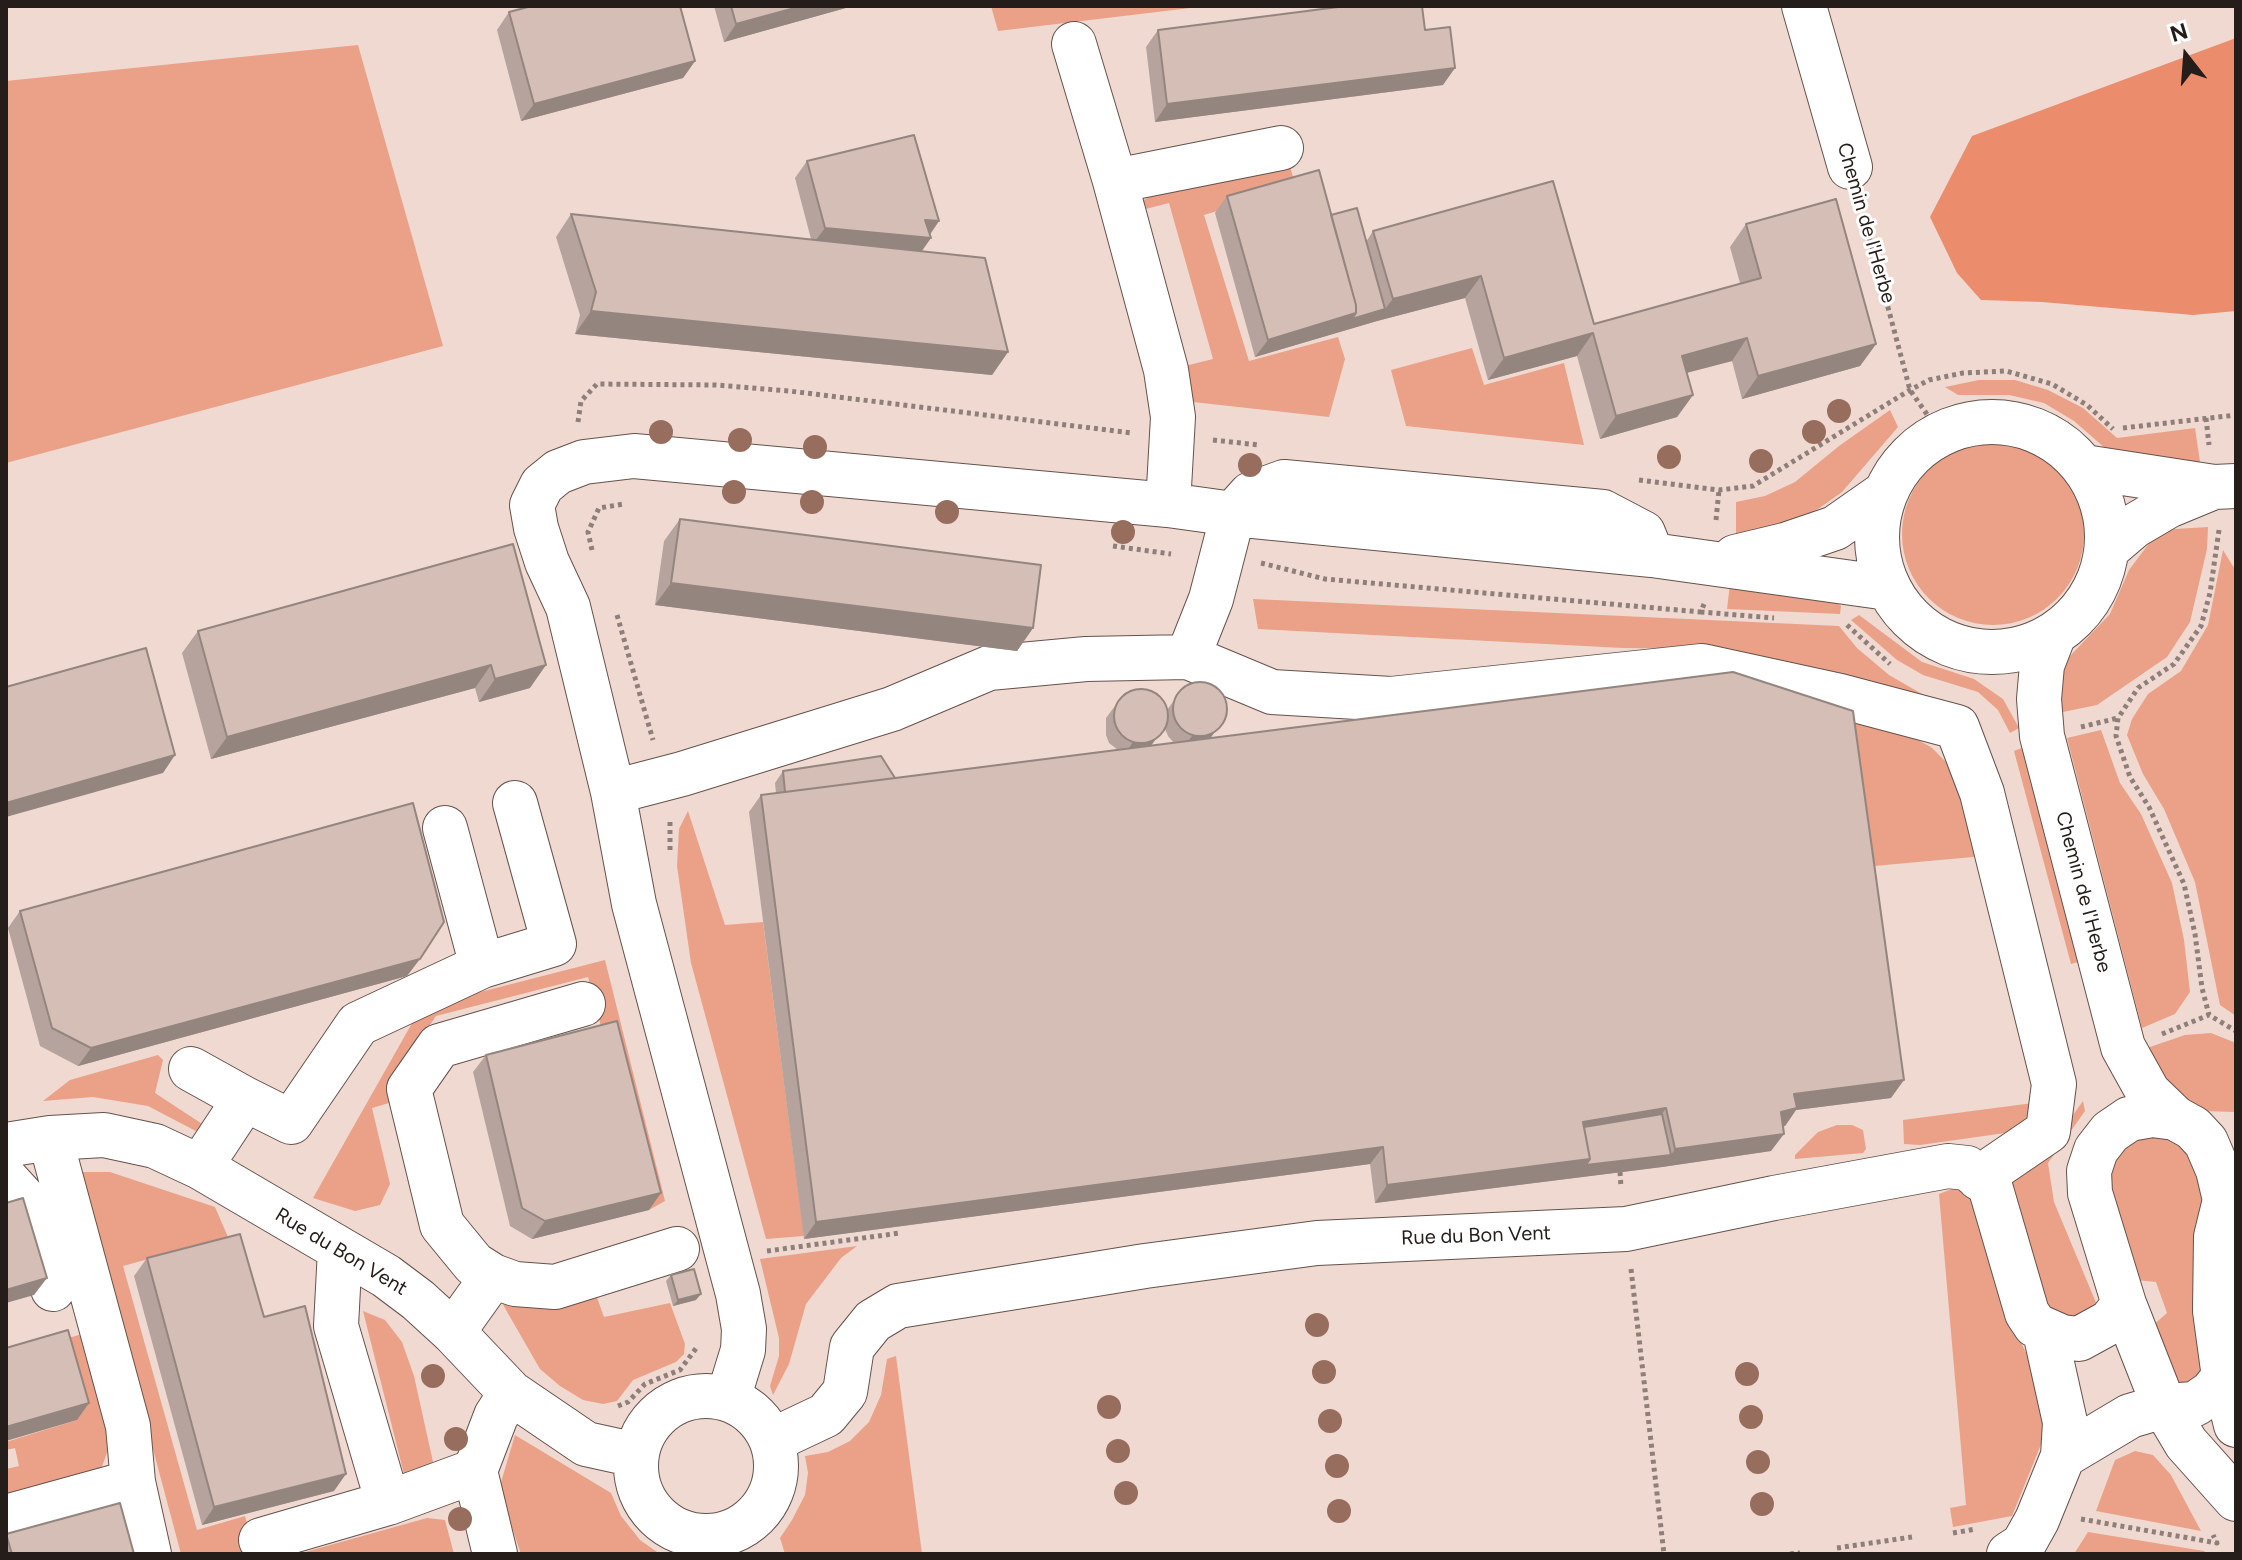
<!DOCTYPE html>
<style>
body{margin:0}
#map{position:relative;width:2242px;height:1560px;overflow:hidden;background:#f0d9d1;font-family:Figtree,sans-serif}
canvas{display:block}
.frame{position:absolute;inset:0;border:8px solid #251d1a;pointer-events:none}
.north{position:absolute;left:2146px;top:16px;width:80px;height:80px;-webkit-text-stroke:6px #fff;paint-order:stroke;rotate:343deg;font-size:22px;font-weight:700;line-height:32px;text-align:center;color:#251d1a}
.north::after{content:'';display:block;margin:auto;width:28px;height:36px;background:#251d1a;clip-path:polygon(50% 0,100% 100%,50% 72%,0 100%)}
</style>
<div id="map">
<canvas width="2242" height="1560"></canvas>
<div class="frame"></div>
<div class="north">N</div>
</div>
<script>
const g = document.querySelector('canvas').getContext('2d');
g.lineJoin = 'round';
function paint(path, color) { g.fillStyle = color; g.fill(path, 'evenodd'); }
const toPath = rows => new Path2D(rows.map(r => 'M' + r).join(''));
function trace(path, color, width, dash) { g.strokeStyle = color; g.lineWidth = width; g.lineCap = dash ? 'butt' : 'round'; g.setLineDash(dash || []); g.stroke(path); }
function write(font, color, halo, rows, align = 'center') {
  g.font = font + ' Figtree,sans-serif'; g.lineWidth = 6; g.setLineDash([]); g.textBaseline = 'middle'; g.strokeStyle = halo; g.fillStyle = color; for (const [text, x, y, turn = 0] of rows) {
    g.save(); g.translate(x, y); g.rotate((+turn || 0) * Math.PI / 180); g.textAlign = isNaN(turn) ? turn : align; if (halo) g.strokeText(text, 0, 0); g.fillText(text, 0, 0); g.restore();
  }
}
paint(toPath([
 [991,6,1207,6,998,31],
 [358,45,443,346,6,463,6,81],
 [1289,163,1296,187,1204,215,1249,361,1338,337,1345,359,1329,417,1193,402,1181,367,1213,359,1169,203,1138,211,1144,200,1153,195],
 [1472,348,1484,385,1564,363,1584,445,1406,426,1391,370],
 [1979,380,2015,380,2048,390,2083,408,2117,438,2195,428,2200,462,2146,464,2121,462,2074,421,2044,403,2009,395,1958,395,1945,387],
 [1890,410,1898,427,1842,492,1818,509,1796,521,1736,536,1736,502,1765,496,1795,482,1839,446],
 '1902 534a91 91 0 1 1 182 0a91 91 0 1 1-182 0Z',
 [2208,527,2207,549,2190,622,2167,657,2097,705,2063,712,2057,692,2059,673,2069,657,2110,614,2129,570,2159,530],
 [2223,550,2236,571,2236,1016,2220,1005,2195,882,2164,809,2143,774,2127,735,2132,719,2148,694,2181,671,2208,625],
 [1730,584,1832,599,1841,606,1840,614,1727,609],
 [1253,599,1839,626,1857,648,1889,675,1929,698,1715,649,1623,648,1258,629],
 [1859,615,1922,662,1974,679,2003,699,2019,728,2010,733,1998,710,1978,692,1923,675,1897,660,1851,620],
 [1843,717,1895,728,1931,747,1954,770,1984,856,1863,867],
 [2101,730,2120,783,2141,814,2172,883,2184,940,2190,992,2175,1014,2142,1028,2067,738],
 [2024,747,2082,961,2071,964,2014,751],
 [688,811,725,925,763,922,804,1236,766,1239,691,963,677,866,679,829],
 [605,960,665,1201,649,1210,588,977,436,1016,393,1080,396,1101,372,1108,390,1184,380,1205,355,1211,313,1198,424,1002,453,999],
 [2211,1033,2236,1043,2236,1112,2200,1111,2161,1080,2147,1048,2185,1035],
 [158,1055,163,1060,155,1093,216,1133,211,1139,148,1106,93,1097,43,1101,70,1080],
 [2083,1101,2085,1111,2048,1163,2054,1202,2097,1305,2086,1320,2050,1318,2012,1185,2012,1172,2053,1143],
 [2041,1102,2022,1127,2005,1133,1920,1145,1904,1144,1903,1120],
 [1837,1125,1852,1125,1863,1130,1866,1149,1863,1153,1795,1159,1795,1155,1818,1132],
 [2170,1133,2204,1165,2202,1368,2197,1376,2188,1382,2176,1384,2152,1326,2167,1313,2156,1282,2136,1280,2101,1174,2133,1136],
 [79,1172,110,1172,215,1207,228,1237,123,1266,197,1530,245,1516,255,1554,181,1554],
 [1957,1187,1974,1197,2013,1326,2050,1402,2046,1432,2012,1516,1953,1527,1950,1508,1966,1505,1939,1194],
 [857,1246,841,1258,806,1304,789,1364,773,1395,770,1386,779,1356,779,1338,760,1259],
 [595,1292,604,1317,670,1303,685,1344,684,1354,676,1362,633,1380,617,1401,603,1404,583,1400,560,1386,540,1369,502,1303,504,1295],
 [363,1311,385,1320,402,1342,414,1376,433,1462,405,1478],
 [82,1334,111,1442,101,1469,6,1500,6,1469,19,1466,15,1448,6,1450,6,1442,77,1420,55,1342],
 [896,1356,922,1554,785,1554,780,1538,792,1520,805,1495,808,1473,805,1456,828,1452,850,1441,869,1422,881,1395,887,1359],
 [515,1435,611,1493,621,1516,640,1540,660,1554,521,1554,499,1489],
 [2135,1451,2153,1455,2171,1475,2201,1531,2096,1511,2115,1460],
 [427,1518,445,1520,454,1554,298,1554],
 [2088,1532,2204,1551,2207,1554,2074,1554]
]), '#eaa187');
paint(toPath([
 [2236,38,2236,311,2193,315,2042,302,1981,300,1957,273,1930,217,1972,136]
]), '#eb8d6c');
const minor = toPath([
 [1804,6,1850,167],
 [1074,44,1115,181,1166,370,1173,417,1168,505],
 [1115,181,1281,148],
 '1877 537a115 115 0 1 1 230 0a115 115 0 1 1-230 0Z',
 [2084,467,2214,487,2236,486],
 [2107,549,2134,526,2168,506,2214,487],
 [1735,557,1785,545,1835,528,1885,493],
 [2054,634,2042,665,2039,699,2042,736,2123,1047,2148,1092,2175,1118],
 [1188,657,1211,599,1233,514,1251,494,1284,482,1603,512,1643,533,1652,555],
 [613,792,682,774,892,709,989,668,1086,659,1188,657,1272,692,1391,699,1702,666,1840,696,1957,727,1982,793,2054,1084,2048,1131,1979,1178],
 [482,966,554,944,515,803],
 [191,1069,245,1099,200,1167],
 [245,1099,291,1122,358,1024,482,966,445,828],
 [50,1138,128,1426,133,1482,149,1554],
 [6,1145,50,1138,104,1135,155,1146,200,1167,386,1276,418,1300,453,1332,511,1393,586,1444,636,1455],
 [6,1179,28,1203,53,1289],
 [340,1250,336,1326,388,1503,475,1471,496,1416,511,1393],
 [493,1276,515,1284,555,1287,677,1249],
 [453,1332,493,1276,474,1264,442,1225,409,1089,439,1046,583,1004],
 [2045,1332,2065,1422,2063,1456],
 [2224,1377,2236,1425],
 '636 1466a70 70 0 1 1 140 0a70 70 0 1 1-140 0Z',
 [728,1399,743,1350,744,1329,738,1294,634,904,613,792,568,607,547,562,536,528,532,505,542,485,558,472,584,462,634,456,1168,505,1233,514,1652,555,1888,588],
 [773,1440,826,1415,845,1392,852,1347,873,1321,898,1306,1145,1266,1317,1243,1626,1229,1774,1198,1948,1166,1967,1168,1990,1186,2027,1313,2035,1325,2062,1337,2079,1339,2110,1322,2124,1304],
 [475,1471,495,1554],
 [6,1517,133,1482],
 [261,1540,388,1503],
 [2009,1554,2023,1545,2037,1520,2063,1456,2130,1416,2164,1406,2195,1404,2211,1393,2224,1377,2215,1311,2216,1237,2225,1200,2218,1170,2206,1142,2193,1128,2175,1118,2152,1115,2129,1119,2110,1132,2096,1150,2089,1171,2090,1193,2124,1304,2164,1406,2186,1443,2236,1499]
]);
trace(minor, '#65524c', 46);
trace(toPath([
 [1861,206,1910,390,1940,433],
 [2206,418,2209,445],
 [578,422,581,401,597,384,716,385,789,391,1132,433],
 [2123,428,2236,415],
 [1213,440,1259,445],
 [1639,480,1719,490,1753,486,1910,390,1929,380,1963,373,2006,371,2052,384,2087,405,2113,429],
 [1716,520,1719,490],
 [2219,530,2210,593,2201,626,2174,664,2138,688,2118,718,2116,736,2130,777,2149,807,2184,884,2195,934,2202,988,2209,1015,2236,1031],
 [1113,546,1171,554],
 [592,550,588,532,599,508,624,504],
 [1261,563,1325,579,1701,612],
 [1704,604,1701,612,1774,618],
 [617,615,653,740],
 [1847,625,1890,664],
 [2081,727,2118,718],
 [670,850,670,820],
 [2162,1034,2209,1015],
 [1620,1172,1621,1187],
 [767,1251,900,1233],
 [1631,1269,1664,1554],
 [618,1406,628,1402,645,1384,680,1370,697,1347],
 [2081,1519,2217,1543,2213,1535],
 [1953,1533,1976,1529],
 [1837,1548,1912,1537],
 [1790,1554,1800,1553]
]), '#8f7f7a', 5, [4, 4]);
trace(minor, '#fff', 44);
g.fillStyle = '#976d5e';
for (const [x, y] of [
 [1839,411],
 [661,432],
 [1814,432],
 [740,440],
 [815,447],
 [1669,457],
 [1761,461],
 [1250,465],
 [734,492],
 [812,502],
 [947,512],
 [1123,532],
 [1317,1325],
 [1324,1372],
 [1747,1374],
 [433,1376],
 [1109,1407],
 [1751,1417],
 [1330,1421],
 [456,1439],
 [1118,1451],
 [1758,1462],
 [1337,1466],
 [1126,1493],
 [1762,1504],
 [1339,1511],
 [460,1519]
]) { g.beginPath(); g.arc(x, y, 12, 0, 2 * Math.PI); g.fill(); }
paint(toPath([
 [714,6,853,6,724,42],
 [509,12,695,61,683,78,521,121,497,30],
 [1158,30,1425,30,1443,85,1155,122,1146,47],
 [807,161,939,221,930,235,931,238,922,251,1008,352,992,375,575,334,580,315,556,237,571,214,811,239,795,178],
 [1553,181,1594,324,1740,283,1730,247,1746,224,1876,344,1860,366,1742,399,1732,361,1687,373,1693,395,1677,417,1600,439,1577,356,1488,380,1465,298,1377,321,1255,357,1215,213,1227,196,1331,215,1366,242,1373,231],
 [680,519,1033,628,1017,651,655,605,664,541],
 [513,544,530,688,479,702,475,688,211,759,182,653,198,631],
 [1183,688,1211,738,1891,1098,1796,1110,1785,1126,1783,1126,1771,1151,1662,1167,1375,1203,1370,1164,804,1239,749,812,761,795,776,793,775,783,783,771,895,778,1118,750,1109,743,1106,735,1106,718,1124,694,1167,710],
 [1165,726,1165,729,1168,736,1174,743,1151,746],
 [20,911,407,976,78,1066,40,1046,8,928],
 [486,1055,649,1210,532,1239,510,1226,473,1072],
 [147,1258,264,1317,334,1491,202,1525,134,1276],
 [671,1275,696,1300,673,1306,666,1281],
 [6,1534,134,1554,6,1554]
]), '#b6a39d');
paint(toPath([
 [802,6,853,6,724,42,736,24],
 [695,61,683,78,521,121,534,104],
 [1455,68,1443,85,1155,122,1167,104],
 [925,220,939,221,927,238,931,238,918,256,812,245,825,228],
 [1481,276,1465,298,1377,321,1255,357,1268,340,1356,313,1385,309,1393,299],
 [591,311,1008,352,992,375,575,334],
 [1593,333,1577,356,1488,380,1504,358],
 [1747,338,1732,361,1666,378,1682,356],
 [1876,344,1860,366,1742,399,1758,376],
 [1693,395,1677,417,1600,439,1616,416],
 [671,583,1033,628,1017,651,655,605],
 [491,665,475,688,211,759,227,737],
 [546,665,530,688,479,702,495,679],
 [1226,717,1206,744,1184,747,1192,736],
 [1167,723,1147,751,1125,754,1133,742],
 [175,755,163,773,6,817,6,803],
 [420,959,407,976,78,1066,91,1048],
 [1904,1080,1891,1098,1796,1110,1785,1126,1768,1130,1794,1094],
 [1666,1108,1654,1126,1581,1138,1583,1122],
 [1784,1134,1771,1151,1662,1167,1375,1203,1387,1185,1590,1159,1671,1155,1675,1149],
 [1383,1147,1370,1164,804,1239,816,1222],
 [661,1193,649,1210,532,1239,545,1221],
 [47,1278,34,1295,6,1303,6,1290],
 [701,1294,696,1300,673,1306,678,1300],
 [89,1403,77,1420,6,1441,6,1427],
 [346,1474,334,1491,202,1525,214,1507]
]), '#94857f');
const building = toPath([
 [532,6,680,6,695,61,534,104,509,12,532,6],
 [731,6,802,6,736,24,731,6],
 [1346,6,1422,6,1425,30,1450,27,1455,68,1167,104,1158,30,1346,6],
 [914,135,939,221,925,220,931,238,825,228,807,161,914,135],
 [1319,170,1356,305,1356,313,1268,340,1227,196,1319,170],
 [1553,181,1594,324,1761,278,1746,224,1836,199,1876,344,1758,376,1747,338,1682,356,1693,395,1616,416,1593,333,1504,358,1481,276,1393,299,1373,231,1553,181],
 [1357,208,1385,309,1352,319,1356,313,1356,305,1331,215,1357,208],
 [571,214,985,258,1008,352,591,311,596,292,571,214],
 [680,519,1041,565,1033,628,671,583,680,519],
 [513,544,546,665,495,679,491,665,227,737,198,631,513,544],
 [146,648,175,755,6,803,6,687,146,648],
 [1733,672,1853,711,1904,1080,1794,1094,1797,1108,1781,1112,1784,1134,1675,1149,1666,1108,1583,1122,1590,1159,1387,1185,1383,1147,816,1222,761,795,1733,672],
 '1173 709a27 27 0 1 1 54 0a27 27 0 1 1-54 0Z',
 '1114 716a27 27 0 1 1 54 0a27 27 0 1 1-54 0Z',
 [881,756,895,778,785,792,783,771,881,756],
 [413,803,444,922,420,959,91,1048,52,1028,20,911,413,803],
 [617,1021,661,1193,545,1221,522,1208,486,1055,617,1021],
 [1662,1114,1671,1155,1586,1165,1590,1159,1584,1127,1662,1114],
 [23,1198,47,1278,6,1290,6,1203,23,1198],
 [240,1234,264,1317,305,1306,346,1474,214,1507,147,1258,240,1234],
 [694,1269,701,1294,678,1300,671,1275,694,1269],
 [68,1330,89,1403,6,1427,6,1348,68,1330],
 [120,1503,134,1554,12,1554,6,1534,120,1503]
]);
paint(building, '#d4beb6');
trace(building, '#94857f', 2);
write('20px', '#251d1a', '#fff', [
 ["Chemin de l'Herbe",1866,223,74],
 ["Chemin de l'Herbe",2083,892,75],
 ["Rue du Bon Vent",1476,1236,-2],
 ["Rue du Bon Vent",341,1252,31]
]);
</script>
